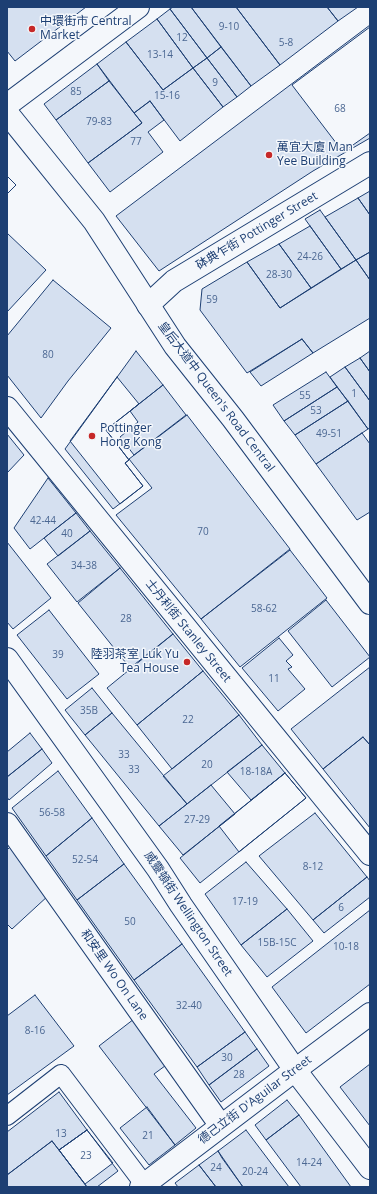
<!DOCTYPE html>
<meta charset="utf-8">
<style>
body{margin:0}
#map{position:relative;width:377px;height:1194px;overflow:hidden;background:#f4f7fb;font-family:"Open Sans",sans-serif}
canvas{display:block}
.frame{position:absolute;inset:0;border:8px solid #1d3f73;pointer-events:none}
</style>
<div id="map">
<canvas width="377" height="1194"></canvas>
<div class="frame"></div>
</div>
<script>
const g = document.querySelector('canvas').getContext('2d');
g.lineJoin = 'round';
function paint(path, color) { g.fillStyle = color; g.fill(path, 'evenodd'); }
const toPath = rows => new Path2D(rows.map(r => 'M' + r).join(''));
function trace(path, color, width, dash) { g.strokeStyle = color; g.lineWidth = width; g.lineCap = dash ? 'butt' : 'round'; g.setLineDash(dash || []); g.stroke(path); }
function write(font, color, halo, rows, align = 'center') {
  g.font = font + ' "Open Sans","Noto Sans TC",sans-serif'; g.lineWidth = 3; g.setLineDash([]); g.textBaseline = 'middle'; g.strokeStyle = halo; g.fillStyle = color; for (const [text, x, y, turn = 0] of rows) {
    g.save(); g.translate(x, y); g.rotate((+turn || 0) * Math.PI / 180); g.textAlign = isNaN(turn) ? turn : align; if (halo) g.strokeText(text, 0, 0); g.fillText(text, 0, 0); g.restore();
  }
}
const building = toPath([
 [7,7,86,7,15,61,7,51,7,7],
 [173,7,191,7,221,47,207,58,170,9,173,7],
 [191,7,236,7,280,65,251,86,191,7],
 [236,7,327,7,338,21,280,65,236,7],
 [327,7,358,7,338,21,327,7],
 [170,9,207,58,193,68,157,19,170,9],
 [157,19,193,68,163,90,126,42,157,19],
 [370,25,370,138,313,171,159,271,116,216,370,25],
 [370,27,370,133,343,152,292,85,370,27],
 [126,42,163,90,193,68,223,107,180,141,150,101,134,113,97,64,126,42],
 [221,47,251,86,237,97,207,58,221,47],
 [207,58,237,97,223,107,193,68,207,58],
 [97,64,109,81,56,120,44,104,97,64],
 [109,81,142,123,88,163,56,120,109,81],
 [150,101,164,120,148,132,163,152,110,192,88,163,142,123,134,113,150,101],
 [7,176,16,185,7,194,7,176],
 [7,176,16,185,7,194,7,176],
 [370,191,370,215,358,198,370,191],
 [358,198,370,215,370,252,356,260,325,217,358,198],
 [320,210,356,260,341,269,305,219,320,210],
 [310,226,341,269,311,288,279,244,310,226],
 [7,233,46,270,7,312,7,233],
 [279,244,311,288,280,308,247,262,279,244],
 [370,252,370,280,356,260,370,252],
 [356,260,370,280,370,318,313,353,302,339,247,373,200,310,202,289,247,262,280,308,356,260],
 [53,280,111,328,68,381,41,418,7,375,7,336,53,280],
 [302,339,313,353,261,386,250,372,302,339],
 [136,351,163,385,106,430,129,460,125,463,143,486,113,509,65,449,136,351],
 [370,351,370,372,360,358,370,351],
 [360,358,370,372,370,401,345,367,360,358],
 [345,367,370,401,370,428,368,429,330,377,345,367],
 [326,372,337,387,284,421,273,405,326,372],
 [117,377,139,404,106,430,129,460,125,463,143,486,120,504,70,441,117,377],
 [163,385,186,415,134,455,120,437,138,422,130,411,163,385],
 [337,387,348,401,295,435,284,421,337,387],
 [348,401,368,429,316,464,295,435,348,401],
 [187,415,290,549,201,619,116,515,152,488,129,459,187,415],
 [362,433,370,444,370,512,357,520,316,464,362,433],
 [7,434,24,455,7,473,7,434],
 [48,478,76,513,30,549,14,528,48,478],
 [76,513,90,531,58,556,44,538,76,513],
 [90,531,120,568,77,602,47,564,90,531],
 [7,542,51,598,13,629,7,622,7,542],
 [290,550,327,598,240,667,201,619,290,550],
 [120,568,173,634,130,668,78,603,120,568],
 [326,600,370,657,332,687,288,631,326,600],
 [49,610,99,674,67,699,17,635,49,610],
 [173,634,203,671,137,725,107,688,173,634],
 [279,638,293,655,286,661,292,667,288,669,305,689,278,711,242,668,279,638],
 [370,667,370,745,363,737,323,769,291,729,370,667],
 [203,671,239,715,172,769,137,725,203,671],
 [92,688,112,713,85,735,65,710,92,688],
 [112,713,187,804,159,826,85,735,112,713],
 [239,715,262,745,187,804,163,776,239,715],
 [30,733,42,749,7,777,7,752,30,733],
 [363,737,370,745,370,828,323,769,363,737],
 [262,745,285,773,251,800,227,772,262,745],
 [42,749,52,763,9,800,7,797,7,777,42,749],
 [58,771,92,818,46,856,12,808,58,771],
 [285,773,306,798,200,883,180,858,285,773],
 [285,773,306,798,239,852,219,826,285,773],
 [211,785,235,814,183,855,159,826,211,785],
 [315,813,367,877,313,920,259,856,315,813],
 [92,818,124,864,77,900,46,856,92,818],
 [10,847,49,895,12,929,7,924,7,850,10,847],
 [246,862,287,909,241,945,205,894,246,862],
 [124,864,182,944,134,980,77,900,124,864],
 [367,877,370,881,370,897,324,933,313,920,367,877],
 [287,909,313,941,267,977,241,945,287,909],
 [370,910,370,984,306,1033,272,987,370,910],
 [182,944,245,1032,197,1067,134,980,182,944],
 [35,995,74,1046,7,1095,7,1016,35,995],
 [134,1019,169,1063,154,1074,196,1128,175,1145,99,1046,134,1019],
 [245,1032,257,1049,209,1085,197,1067,245,1032],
 [257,1049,269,1066,221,1102,209,1085,257,1049],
 [370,1064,370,1126,340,1087,370,1064],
 [59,1092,87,1130,59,1150,52,1141,7,1175,7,1132,59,1092],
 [287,1100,299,1115,266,1140,255,1125,287,1100],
 [147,1107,175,1145,149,1165,120,1128,147,1107],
 [299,1115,351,1187,301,1187,266,1140,299,1115],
 [87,1130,118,1171,97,1187,87,1187,59,1150,87,1130],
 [87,1130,113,1163,85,1184,59,1150,87,1130],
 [246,1130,289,1187,243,1187,218,1151,246,1130],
 [52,1141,87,1187,7,1187,7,1175,52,1141],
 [218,1151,222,1158,243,1187,216,1187,199,1165,218,1151],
 [199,1165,216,1187,178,1187,175,1183,199,1165]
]);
paint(building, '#d5e0f0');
trace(building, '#1d3f73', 1);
const pedestrian = toPath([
 [7,1116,61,1074,144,1184]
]);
const minor = toPath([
 [7,408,370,854],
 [7,824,221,1126],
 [141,1187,295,1070,370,1168]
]);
const tertiary = toPath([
 [7,105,138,7],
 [148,305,174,281,370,163],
 [7,659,158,869,181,905,295,1070,370,1014]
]);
const secondary = toPath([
 [7,113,94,221,175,346,233,419,370,603]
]);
trace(pedestrian, '#1d3f73', 20);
trace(minor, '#1d3f73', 24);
trace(tertiary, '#1d3f73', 24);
trace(secondary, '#1d3f73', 24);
trace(pedestrian, '#f4f7fb', 18);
trace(minor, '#f4f7fb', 22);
trace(tertiary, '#f4f7fb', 22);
trace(secondary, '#f4f7fb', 22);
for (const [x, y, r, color] of [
 [32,29,4,"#c62828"],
 [269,155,4,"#c62828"],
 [92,436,4,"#c62828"],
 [187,662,4,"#c62828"]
]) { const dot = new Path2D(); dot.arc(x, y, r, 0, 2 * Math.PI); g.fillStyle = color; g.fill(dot); trace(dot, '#f4f7fb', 1.5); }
write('10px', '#4b6792', null, [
 ["9-10",229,27],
 ["12",182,38],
 ["5-8",286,43],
 ["13-14",160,55],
 ["9",215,83],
 ["85",76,92],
 ["15-16",167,96],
 ["68",340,109],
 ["79-83",99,122],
 ["77",136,142],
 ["24-26",310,257],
 ["28-30",279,275],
 ["59",212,300],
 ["80",48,355],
 ["1",354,394],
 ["55",305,396],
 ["53",316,411],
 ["49-51",329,434],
 ["42-44",43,521],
 ["70",203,532],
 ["40",67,534],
 ["34-38",84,566],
 ["58-62",264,609],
 ["28",126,619],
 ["39",58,655],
 ["11",274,679],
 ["35B",89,711],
 ["22",188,720],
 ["33",124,755],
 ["20",207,765],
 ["33",134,770],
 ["18-18A",256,772],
 ["56-58",52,813],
 ["27-29",197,820],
 ["52-54",85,860],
 ["8-12",313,867],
 ["17-19",245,902],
 ["6",341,908],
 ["50",130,922],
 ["15B-15C",277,943],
 ["10-18",346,947],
 ["32-40",189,1006],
 ["8-16",35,1031],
 ["30",227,1058],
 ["28",239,1075],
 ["13",61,1134],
 ["21",148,1136],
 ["23",86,1156],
 ["14-24",309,1163],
 ["24",216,1168],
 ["20-24",255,1172]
]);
write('12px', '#1d3f73', '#f4f7fb', [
 ["中環街市 Central",40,22],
 ["Market",40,36],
 ["萬宜大廈 Man",277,148],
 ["Yee Building",277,162],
 ["Pottinger",100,429],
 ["Hong Kong",100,443],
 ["陸羽茶室 Luk Yu",179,655,"right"],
 ["Tea House",179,669,"right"]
], 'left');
write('12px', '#1d3f73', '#f4f7fb', [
 ["砵典乍街 Pottinger Street",257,231,-31],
 ["皇后大道中 Queen's Road Central",216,397,53],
 ["士丹利街 Stanley Street",188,631,51],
 ["威靈頓街 Wellington Street",188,914,56],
 ["和安里 Wo On Lane",114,975,55],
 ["德己立街 D'Aguilar Street",255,1100,-37]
]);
</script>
